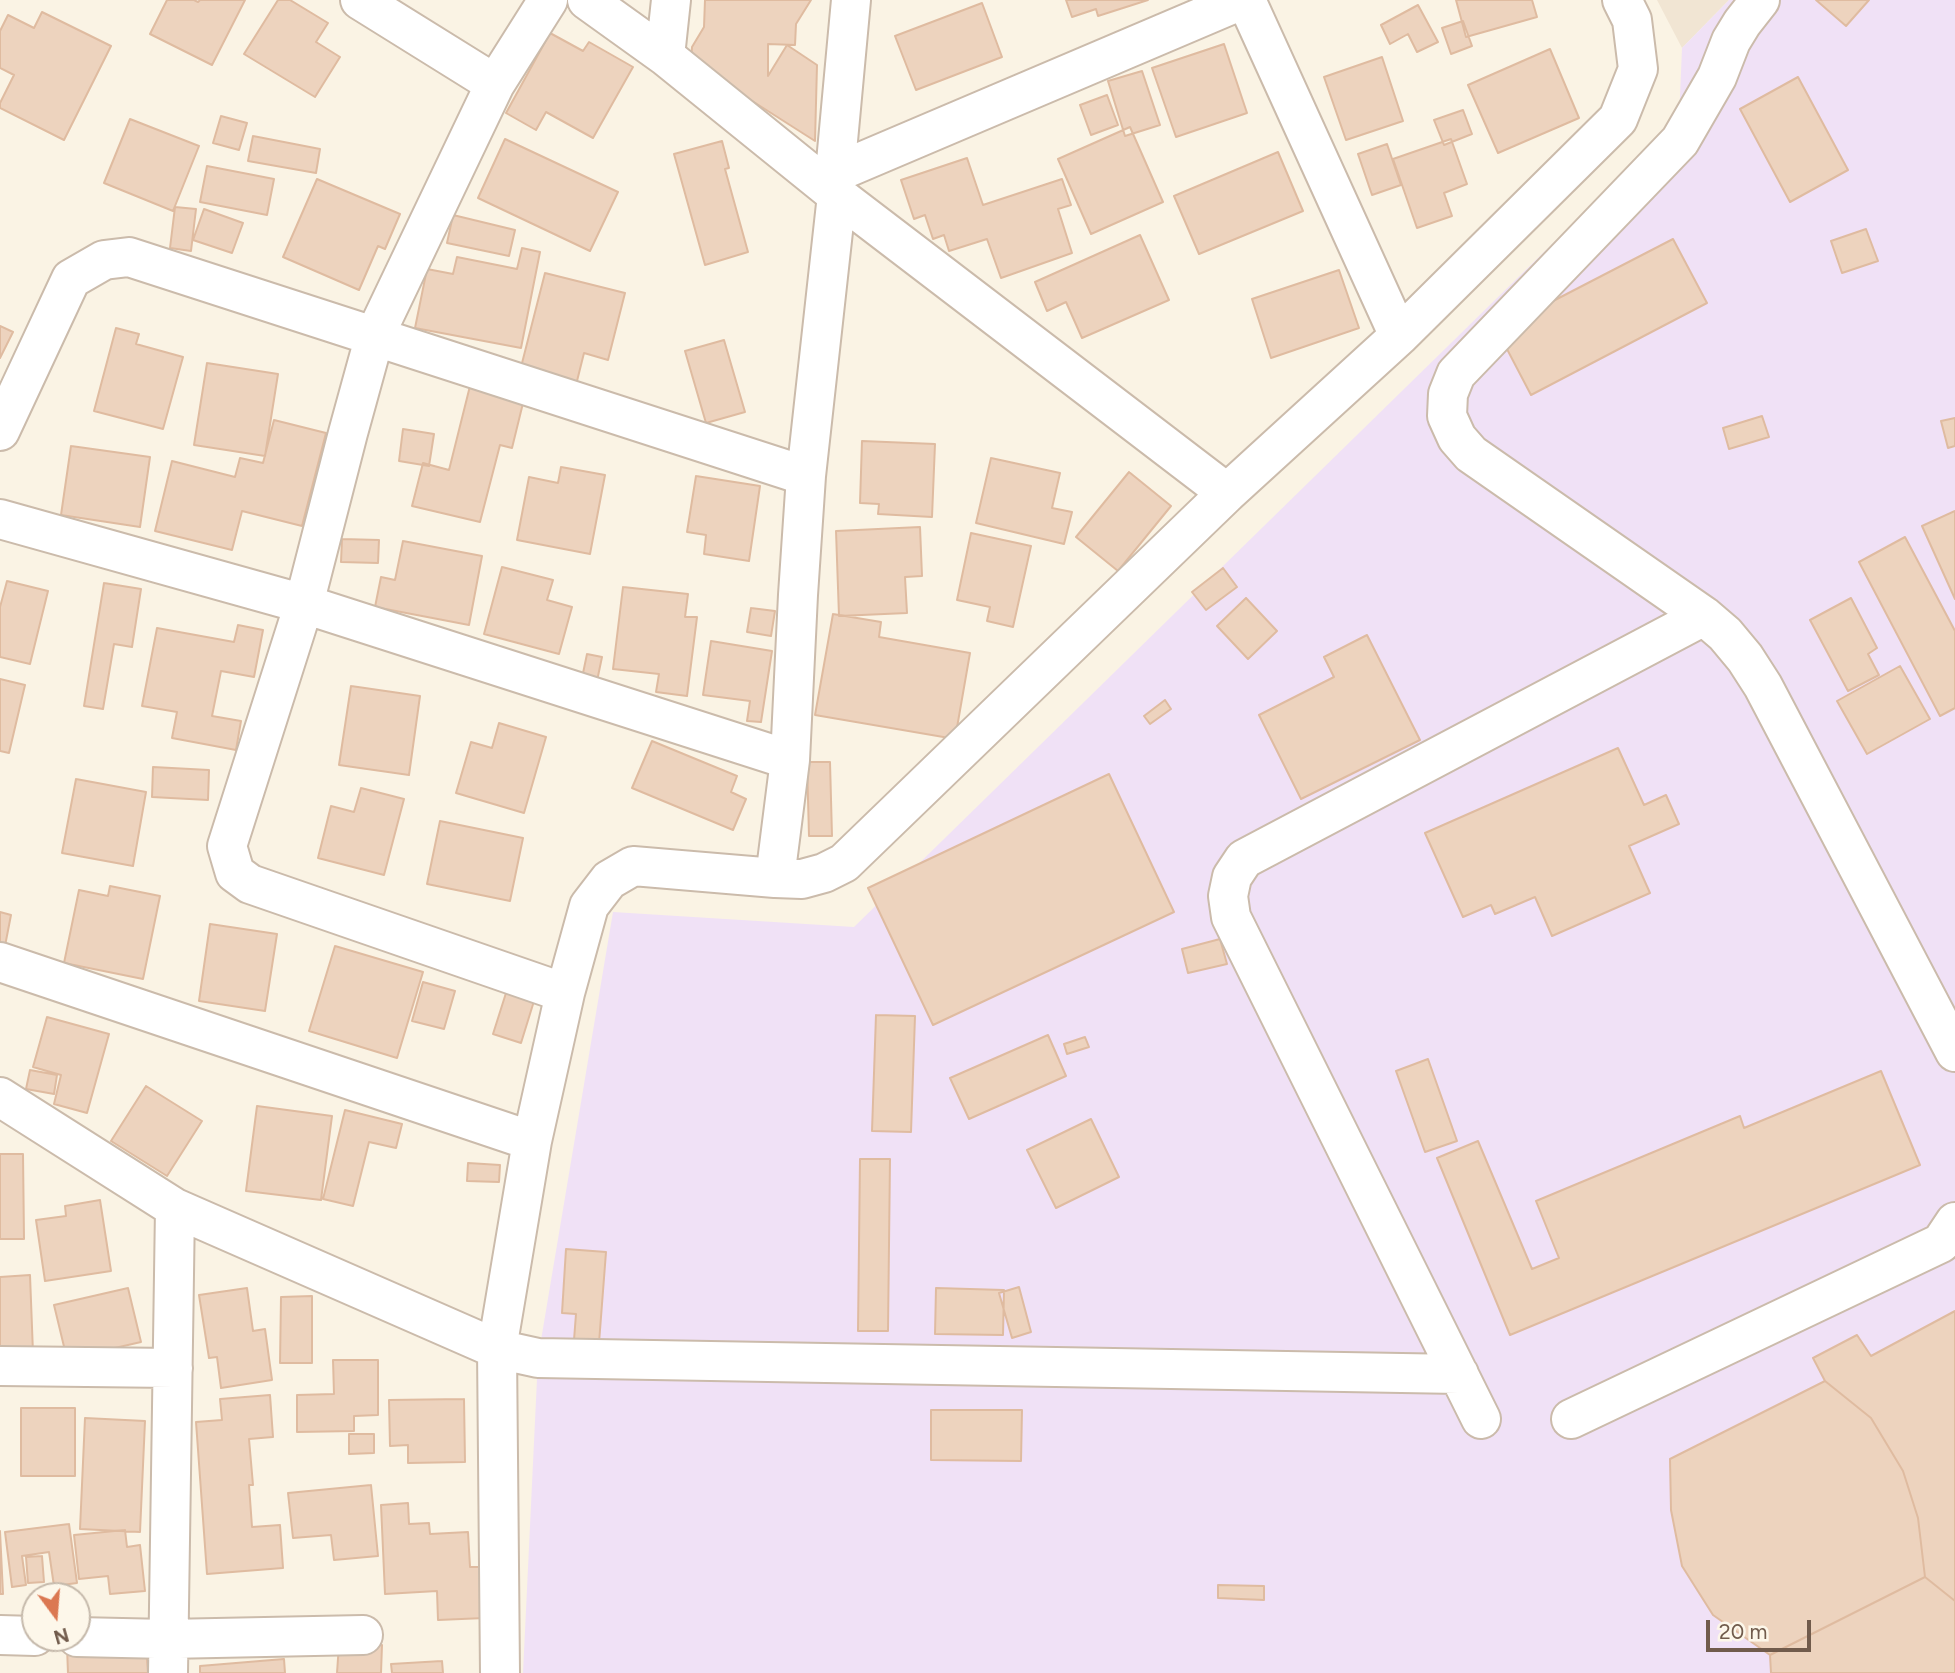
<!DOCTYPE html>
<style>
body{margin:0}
#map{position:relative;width:1955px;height:1673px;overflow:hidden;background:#faf3e4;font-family:Figtree,sans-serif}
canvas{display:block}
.north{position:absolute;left:21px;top:1582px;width:70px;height:70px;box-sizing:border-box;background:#fdf7ea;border:2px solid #c5b9ab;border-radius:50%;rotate:164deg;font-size:19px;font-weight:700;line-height:28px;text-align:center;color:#715b4c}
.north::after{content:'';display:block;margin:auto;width:24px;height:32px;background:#db7852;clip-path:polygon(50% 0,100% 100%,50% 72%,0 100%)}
.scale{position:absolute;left:1706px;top:1620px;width:105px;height:32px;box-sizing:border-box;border:4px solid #715b4c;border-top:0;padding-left:9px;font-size:21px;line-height:24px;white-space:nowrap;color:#715b4c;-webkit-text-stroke:5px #fdf7ea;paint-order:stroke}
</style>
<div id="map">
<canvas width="1955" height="1673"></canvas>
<div class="north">N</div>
<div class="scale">20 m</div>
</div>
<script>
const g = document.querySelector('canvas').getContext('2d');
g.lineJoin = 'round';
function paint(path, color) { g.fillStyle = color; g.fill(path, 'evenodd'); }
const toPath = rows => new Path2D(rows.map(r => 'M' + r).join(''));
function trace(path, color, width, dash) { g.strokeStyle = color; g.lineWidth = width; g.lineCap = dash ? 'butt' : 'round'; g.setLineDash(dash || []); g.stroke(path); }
paint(toPath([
 [1657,0,1729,0,1682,48]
]), '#f1e5d3');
paint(toPath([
 [1729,0,1955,0,1955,1673,523,1673,538,1358,613,912,854,927,1679,120,1682,48]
]), '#f0e1f6');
const building = toPath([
 [167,0,194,0,198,2,200,0,245,0,212,65,150,34,167,0],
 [278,0,290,0,328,23,316,42,340,57,315,97,244,54,278,0],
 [705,0,811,0,796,24,795,45,768,44,768,76,787,45,817,65,815,141,691,62,692,47,704,27,705,0],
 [1066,0,1148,0,1098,16,1096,9,1072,17,1066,0],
 [1456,0,1532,0,1537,17,1466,37,1456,0],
 [1816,0,1869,0,1846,26,1816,0],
 [982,3,1002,57,916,90,895,36,982,3],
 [1418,5,1438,42,1417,52,1408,34,1390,44,1381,25,1418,5],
 [42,12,111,46,64,140,0,108,0,103,14,75,0,68,0,31,8,15,34,28,42,12],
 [1463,21,1472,46,1451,54,1442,28,1463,21],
 [550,33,583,51,589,42,633,67,593,138,546,112,536,130,506,113,550,33],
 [1224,44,1247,113,1176,137,1152,68,1224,44],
 [1550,49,1579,118,1498,153,1468,85,1550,49],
 [1382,57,1403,121,1346,140,1324,77,1382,57],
 [1142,71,1160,125,1125,136,1108,81,1142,71],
 [1798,77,1848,170,1790,202,1740,109,1798,77],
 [1107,95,1118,125,1091,135,1080,105,1107,95],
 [1463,110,1472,134,1444,145,1434,120,1463,110],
 [221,116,247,123,239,150,213,143,221,116],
 [130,119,199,146,173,211,104,183,130,119],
 [1130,127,1163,202,1091,234,1058,159,1130,127],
 [253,136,320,149,316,173,248,161,253,136],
 [505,139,618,192,590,251,478,198,505,139],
 [1451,139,1467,184,1444,193,1452,216,1417,228,1393,159,1451,139],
 [722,141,729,168,725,169,748,252,705,265,674,154,722,141],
 [1387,144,1401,185,1372,195,1358,154,1387,144],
 [1278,152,1303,211,1199,254,1174,196,1278,152],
 [967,158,983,205,1062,179,1071,205,1058,209,1072,253,1001,278,987,239,949,251,944,235,933,239,925,215,914,219,901,180,967,158],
 [207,166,274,179,267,215,200,202,207,166],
 [317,179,400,214,385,249,378,246,359,290,283,257,317,179],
 [175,207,196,209,191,251,170,248,175,207],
 [204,209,243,223,232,253,193,240,204,209],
 [453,215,515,230,509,256,447,243,453,215],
 [1866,229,1878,261,1842,273,1831,241,1866,229],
 [1140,235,1169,300,1082,338,1066,302,1047,311,1035,282,1140,235],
 [1673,239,1707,303,1531,395,1497,330,1673,239],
 [522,248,540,252,521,348,415,328,427,269,453,274,457,257,517,269,522,248],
 [1339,270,1359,328,1271,358,1252,299,1339,270],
 [545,273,625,293,608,360,584,353,576,385,520,371,545,273],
 [0,326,13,332,0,358,0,326],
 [116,328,139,334,136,344,183,357,163,429,94,411,116,328],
 [724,340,745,412,706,423,685,351,724,340],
 [207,363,278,374,265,456,194,445,207,363],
 [470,386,524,399,512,448,500,445,480,522,412,506,423,463,449,470,470,386],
 [1762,416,1769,437,1729,449,1723,428,1762,416],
 [1955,418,1955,446,1948,448,1941,421,1955,418],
 [274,420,326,433,302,526,242,511,232,550,155,531,172,461,235,477,240,458,263,463,274,420],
 [403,429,434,434,429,466,399,461,403,429],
 [862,441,935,444,932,517,878,514,879,504,860,503,862,441],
 [71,446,150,457,140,527,61,515,71,446],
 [991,458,1060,473,1052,508,1072,512,1064,544,976,523,991,458],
 [561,467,605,475,590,554,517,540,529,477,558,483,561,467],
 [1129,472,1171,506,1118,571,1076,537,1129,472],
 [696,476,760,486,749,561,704,554,706,535,687,532,696,476],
 [1955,511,1955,599,1922,526,1955,511],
 [920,527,922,576,905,577,907,613,839,616,836,531,920,527],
 [971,533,1031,546,1013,627,987,621,990,607,957,600,971,533],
 [1905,537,1955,631,1955,708,1940,716,1859,562,1905,537],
 [342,539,379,540,378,563,341,562,342,539],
 [403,541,482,556,469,625,375,607,381,577,395,580,403,541],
 [502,567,553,580,547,600,572,607,559,654,484,634,502,567],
 [1223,568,1237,587,1206,610,1192,592,1223,568],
 [7,581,48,591,30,664,0,657,0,607,7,581],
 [104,583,141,589,132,647,114,644,103,709,84,706,104,583],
 [623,587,688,594,685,617,697,617,687,696,656,692,659,674,613,669,623,587],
 [1246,598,1277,631,1248,659,1217,626,1246,598],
 [1851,598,1877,648,1868,654,1879,675,1848,691,1810,620,1851,598],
 [751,608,775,611,771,636,747,632,751,608],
 [833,614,881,622,879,637,970,653,955,739,815,715,833,614],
 [238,625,263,630,254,677,221,671,212,716,241,721,236,750,172,738,177,712,142,706,157,628,234,642,238,625],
 [1367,635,1420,740,1301,799,1259,715,1334,677,1324,657,1367,635],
 [711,641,772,651,761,722,747,721,750,701,703,695,711,641],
 [587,654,602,657,597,681,582,678,587,654],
 [1900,666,1930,719,1867,754,1837,701,1900,666],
 [0,679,25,685,9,753,0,751,0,679],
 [351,686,420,696,409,775,339,765,351,686],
 [1165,700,1171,709,1150,724,1144,716,1165,700],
 [499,723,546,737,524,813,456,793,471,742,492,748,499,723],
 [652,741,737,776,731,792,746,799,733,830,632,788,652,741],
 [1618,748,1644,805,1666,795,1679,824,1629,846,1650,893,1552,936,1535,897,1495,914,1491,905,1463,917,1425,833,1618,748],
 [807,762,830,762,832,836,809,836,807,762],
 [153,767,209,770,208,800,152,797,153,767],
 [1109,774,1174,912,933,1025,868,888,1109,774],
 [76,779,146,792,133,866,62,853,76,779],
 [361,788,404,799,384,875,318,858,331,806,354,812,361,788],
 [440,821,523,838,510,901,427,884,440,821],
 [110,886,160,896,143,979,64,963,79,890,108,896,110,886],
 [0,912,11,915,4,951,0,950,0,912],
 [210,924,277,934,265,1011,199,1001,210,924],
 [1220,939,1227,964,1188,973,1182,949,1220,939],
 [335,946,423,972,397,1058,309,1031,335,946],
 [423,982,455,991,444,1029,412,1021,423,982],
 [506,993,534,1001,521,1043,493,1034,506,993],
 [876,1015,915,1016,911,1132,872,1131,876,1015],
 [47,1017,109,1034,87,1113,54,1104,61,1075,33,1067,47,1017],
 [1048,1035,1066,1076,969,1119,950,1078,1048,1035],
 [1085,1037,1089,1047,1067,1054,1064,1044,1085,1037],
 [1428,1059,1457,1141,1425,1152,1396,1071,1428,1059],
 [30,1070,57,1075,54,1094,26,1089,30,1070],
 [1881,1071,1920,1165,1510,1335,1437,1158,1478,1141,1532,1269,1559,1258,1536,1201,1740,1116,1744,1128,1881,1071],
 [146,1086,202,1121,167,1176,111,1141,146,1086],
 [257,1106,332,1116,321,1200,246,1191,257,1106],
 [345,1110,402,1124,396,1148,369,1142,353,1206,323,1199,345,1110],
 [1091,1119,1119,1177,1056,1208,1027,1150,1091,1119],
 [0,1154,23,1154,24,1239,0,1239,0,1154],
 [860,1159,890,1159,888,1331,858,1331,860,1159],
 [468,1163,500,1165,499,1182,467,1181,468,1163],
 [100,1200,111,1271,45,1281,36,1220,66,1216,65,1206,100,1200],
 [566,1249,606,1252,599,1343,574,1340,576,1314,562,1313,566,1249],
 [30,1275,33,1353,0,1354,0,1277,30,1275],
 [1019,1287,1031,1332,1012,1338,999,1293,1019,1287],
 [128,1288,141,1342,67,1359,54,1305,128,1288],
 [247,1288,253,1331,265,1329,272,1380,221,1388,217,1357,209,1358,199,1295,247,1288],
 [936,1288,1004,1290,1003,1335,935,1334,936,1288],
 [312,1296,312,1363,280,1363,281,1297,312,1296],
 [1955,1311,1955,1601,1925,1577,1918,1518,1903,1471,1871,1418,1825,1381,1813,1358,1857,1335,1871,1356,1955,1311],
 [333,1360,378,1360,378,1415,354,1416,354,1431,297,1432,297,1395,334,1394,333,1360],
 [1825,1381,1871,1418,1903,1471,1918,1518,1925,1577,1770,1655,1713,1615,1682,1566,1671,1510,1670,1459,1825,1381],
 [270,1395,273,1437,249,1439,253,1485,249,1485,252,1527,280,1525,283,1568,207,1574,196,1422,222,1420,220,1399,270,1395],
 [464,1399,465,1462,408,1463,408,1445,390,1446,389,1400,464,1399],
 [21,1408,75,1408,75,1476,21,1476,21,1408],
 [931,1410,1022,1410,1021,1461,931,1460,931,1410],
 [85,1418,145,1421,140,1532,80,1529,85,1418],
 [349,1434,374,1434,374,1453,349,1454,349,1434],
 [371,1485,378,1556,334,1560,331,1535,293,1538,288,1493,371,1485],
 [408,1503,409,1524,429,1523,430,1534,468,1532,470,1567,482,1567,485,1618,438,1620,437,1591,385,1594,381,1505,408,1503],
 [69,1524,77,1583,54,1586,49,1552,22,1556,26,1585,12,1587,5,1532,69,1524],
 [125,1530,127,1547,140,1545,145,1591,110,1594,108,1576,79,1579,74,1535,125,1530],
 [0,1531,3,1594,0,1594,0,1531],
 [42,1556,44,1582,28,1583,26,1557,42,1556],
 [1925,1577,1955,1601,1955,1673,1771,1673,1770,1655,1925,1577],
 [1218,1585,1264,1586,1264,1600,1218,1598,1218,1585],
 [146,1643,148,1673,68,1673,67,1647,146,1643],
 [339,1644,382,1645,381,1673,337,1673,339,1644],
 [284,1659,285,1673,200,1673,200,1666,284,1659],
 [442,1661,443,1673,392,1673,391,1664,442,1661]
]);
paint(building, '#edd3be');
trace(building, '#dfbba0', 2);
const minor = toPath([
 [360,0,495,84],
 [548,0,495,84,375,335,348,433,304,604,227,846,235,873,250,884,565,993],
 [587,0,665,56,837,195,1227,493],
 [1246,0,1399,336],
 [1760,0,1742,23,1731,41,1717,77,1680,141,1456,374,1448,394,1447,416,1457,438,1471,454,1704,616,1725,634,1745,658,1763,686,1955,1052],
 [665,56,671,0],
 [835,173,1242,0],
 [0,431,71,279,104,260,129,257,806,476],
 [0,519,304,604,790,760],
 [775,878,790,760,798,595,806,476,837,195,835,173,851,0],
 [0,962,532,1141],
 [0,1097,175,1208,497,1349,538,1358,1459,1374],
 [0,1366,173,1368],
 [1481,1419,1231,917,1228,896,1232,877,1244,859,1704,616],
 [1571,1419,1941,1243,1955,1222],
 [0,1635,35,1636],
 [77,1637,167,1639,363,1635],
 [168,1673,175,1208],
 [500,1673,497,1349,532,1141,565,993,589,906,609,880,633,866,775,878,802,879,824,873,844,863,1227,493,1399,336,1618,119,1638,69,1632,20,1622,0]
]);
trace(minor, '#cbbbab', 42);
trace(minor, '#fff', 38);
</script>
